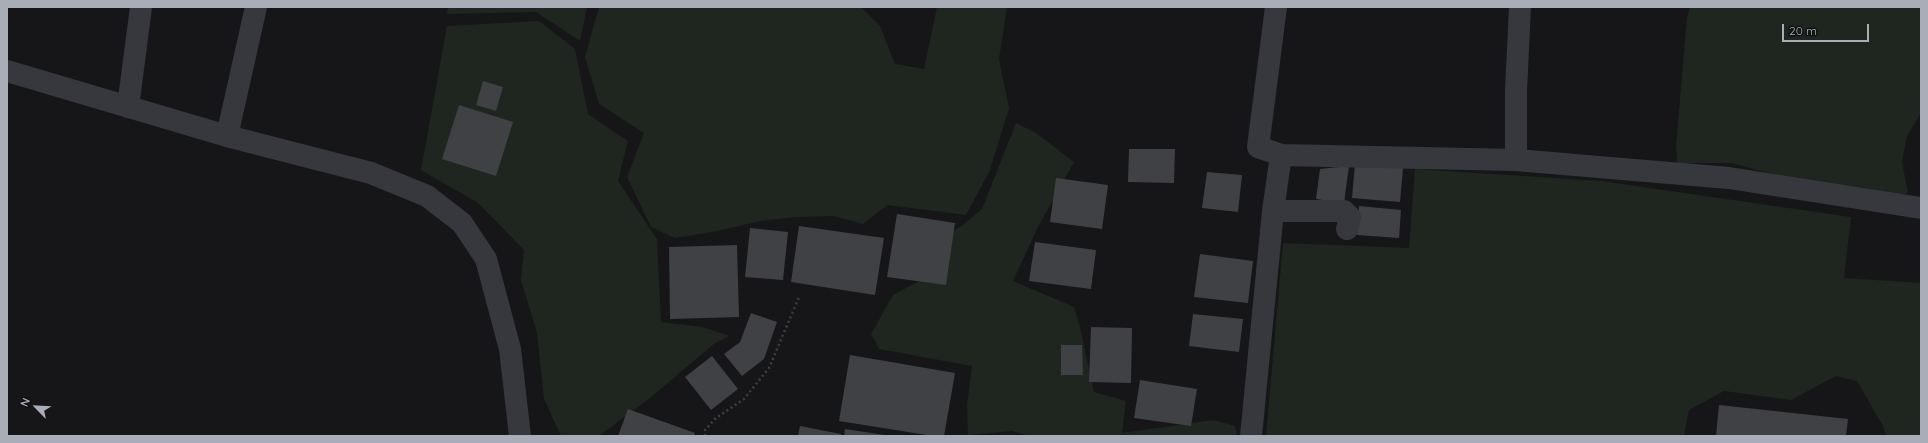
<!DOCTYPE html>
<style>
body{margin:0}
#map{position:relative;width:1928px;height:443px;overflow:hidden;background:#161618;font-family:Quicksand,sans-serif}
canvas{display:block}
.frame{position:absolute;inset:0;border:8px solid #a8adb8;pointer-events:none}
.north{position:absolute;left:16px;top:387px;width:40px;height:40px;-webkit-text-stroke:3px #111113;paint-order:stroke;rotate:294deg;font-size:11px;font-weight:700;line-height:16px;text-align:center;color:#a8adb8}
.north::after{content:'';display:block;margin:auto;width:14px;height:18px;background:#a8adb8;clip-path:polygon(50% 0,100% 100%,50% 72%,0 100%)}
.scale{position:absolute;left:1782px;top:24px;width:87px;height:18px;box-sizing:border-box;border:2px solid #a8adb8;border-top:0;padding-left:5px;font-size:12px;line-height:14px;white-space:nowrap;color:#a8adb8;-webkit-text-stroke:3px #111113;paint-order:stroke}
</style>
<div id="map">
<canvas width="1928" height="443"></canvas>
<div class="frame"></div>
<div class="north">N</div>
<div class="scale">20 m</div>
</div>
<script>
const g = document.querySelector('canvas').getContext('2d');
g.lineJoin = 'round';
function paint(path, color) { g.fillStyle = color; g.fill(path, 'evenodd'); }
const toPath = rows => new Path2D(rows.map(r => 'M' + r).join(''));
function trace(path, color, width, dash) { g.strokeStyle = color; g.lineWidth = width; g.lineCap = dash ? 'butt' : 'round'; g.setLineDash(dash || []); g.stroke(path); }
paint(toPath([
 [448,7,587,7,580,41,536,12,447,14],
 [599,7,861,7,880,26,895,64,924,69,937,7,1007,7,999,59,1009,108,990,170,966,215,887,205,863,224,834,216,795,217,761,221,717,231,675,238,651,227,627,177,644,133,599,104,585,57],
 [1690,7,1921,7,1921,113,1907,136,1902,162,1908,193,1880,202,1731,163,1677,163,1676,146,1687,18],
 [539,21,575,49,588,114,628,141,618,181,657,239,661,322,702,327,730,336,715,343,650,398,599,436,561,436,544,399,537,333,521,280,524,250,478,203,421,170,447,26],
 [1016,123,1036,133,1074,162,1038,227,1013,281,1074,307,1080,327,1094,392,1126,401,1122,433,1214,420,1235,426,1237,436,1030,436,1012,431,968,435,967,405,972,366,879,349,871,334,893,295,936,272,938,240,963,225,982,209],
 [1415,169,1601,181,1851,217,1844,278,1921,283,1921,436,1886,436,1883,426,1857,381,1836,376,1791,400,1724,391,1689,410,1684,436,1266,436,1283,243,1409,248]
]), '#1e261f');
paint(toPath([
 [483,81,503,87,496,111,476,105],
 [459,105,513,122,496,176,442,159],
 [1129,149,1175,149,1174,183,1128,182],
 [1355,163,1403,168,1400,202,1352,198],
 [1349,166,1344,203,1316,199,1320,169],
 [1207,172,1242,175,1238,212,1202,208],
 [1056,178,1108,185,1102,229,1050,222],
 [1359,206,1401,210,1399,238,1357,235],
 [897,214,955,223,946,285,887,277],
 [799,226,884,238,875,295,791,282],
 [750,228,788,232,783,280,745,277],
 [1035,242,1096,250,1091,289,1029,281],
 [737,245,739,317,670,319,669,247],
 [1200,254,1253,261,1248,303,1194,297],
 [751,313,777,322,764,359,742,376,724,354,740,342],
 [1193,314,1243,319,1239,352,1189,346],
 [1091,327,1132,328,1131,383,1089,382],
 [1061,345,1082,345,1083,375,1061,375],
 [850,355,955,373,944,436,933,436,839,421],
 [712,356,738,389,711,410,685,377],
 [1140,380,1197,389,1191,426,1134,418],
 [1719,405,1848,419,1846,436,1716,436],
 [628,409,695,433,694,436,618,436],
 [800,426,841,434,841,436,798,436],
 [845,429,885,435,885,436,844,436]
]), '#404145');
trace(toPath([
 [705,436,705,430,716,418,744,399,769,368,799,297]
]), '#3d3f44', 2.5, [2, 3]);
trace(toPath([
 [1276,7,1258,147,1281,155],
 [7,71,227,136,371,173,427,196,462,223,486,259,510,349,520,436],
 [128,107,141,7],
 [227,136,256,7],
 [1516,160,1516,91,1520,7],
 [1273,211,1344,211,1350,217,1347,229],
 [1251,436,1273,211,1281,155,1516,160,1729,178,1921,208]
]), '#37383d', 22);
</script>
